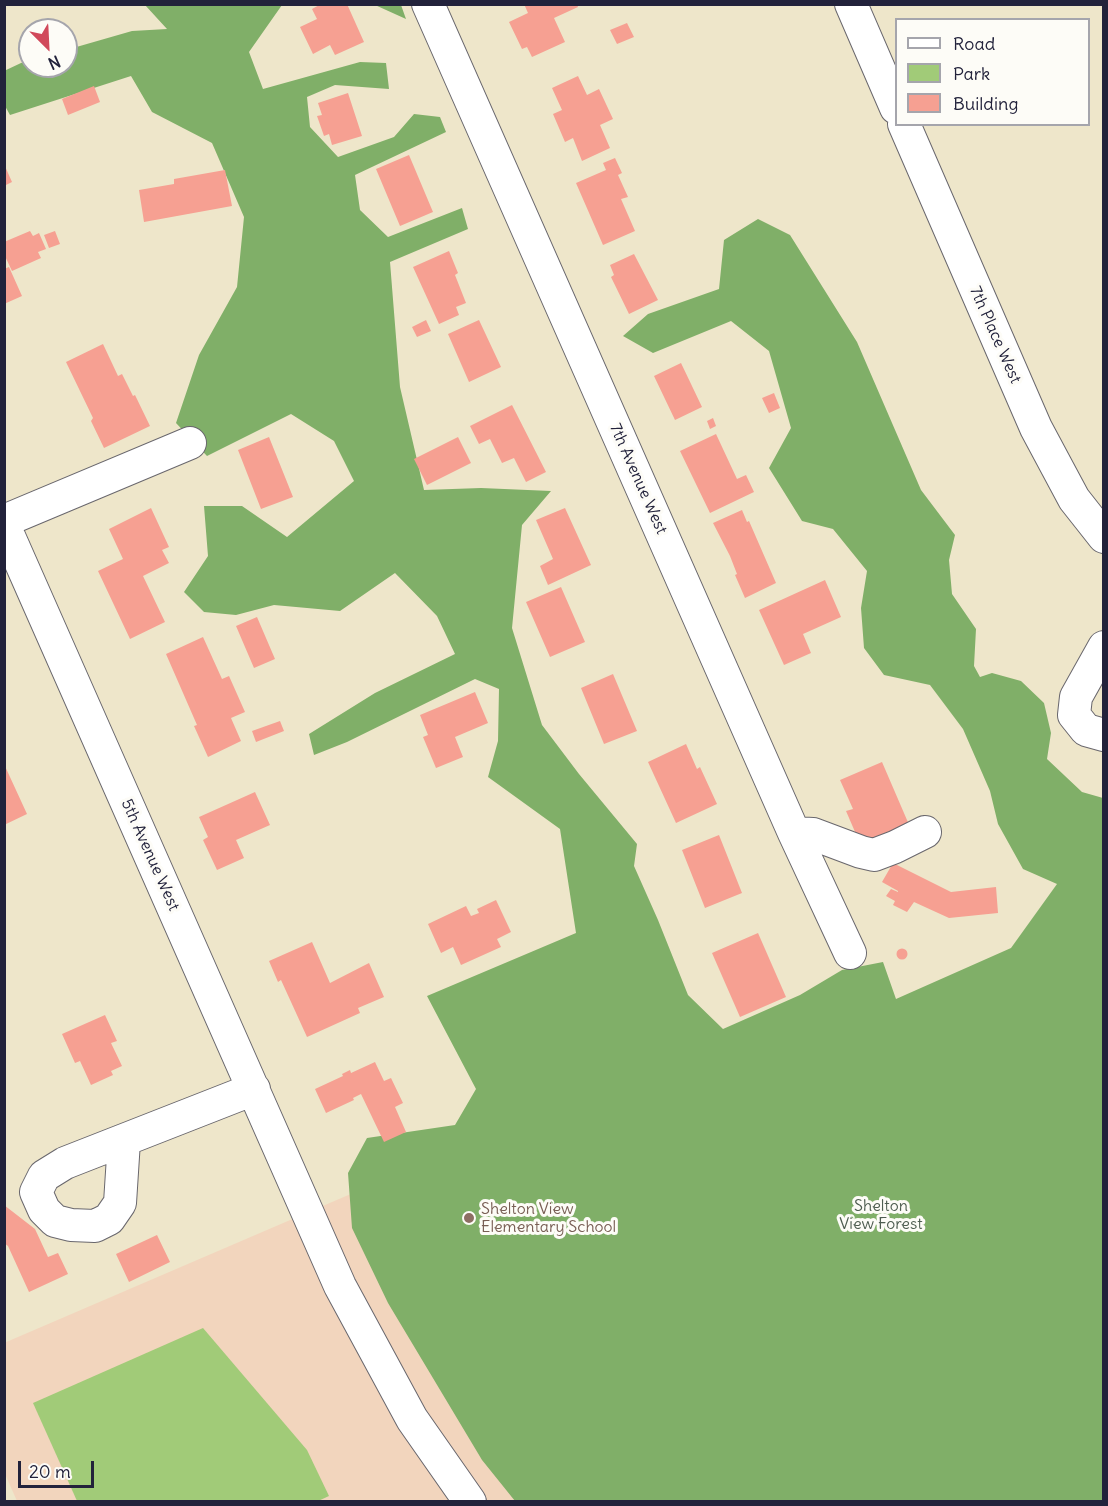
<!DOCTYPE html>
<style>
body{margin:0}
#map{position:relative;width:1108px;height:1506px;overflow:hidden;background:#eee6ca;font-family:Delius,sans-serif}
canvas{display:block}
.frame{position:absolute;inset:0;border:6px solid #22223b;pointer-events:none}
.legend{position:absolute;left:895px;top:18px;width:195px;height:108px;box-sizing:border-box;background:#fdfcf7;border:2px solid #a5a5ac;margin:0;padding:8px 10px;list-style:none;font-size:18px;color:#22223b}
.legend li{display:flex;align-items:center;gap:12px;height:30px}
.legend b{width:30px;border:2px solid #a5a5ac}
.north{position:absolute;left:18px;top:18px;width:60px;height:60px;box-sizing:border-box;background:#fdfcf7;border:2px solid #a5a5ac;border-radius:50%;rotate:156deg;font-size:16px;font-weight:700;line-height:24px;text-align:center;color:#22223b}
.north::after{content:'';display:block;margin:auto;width:21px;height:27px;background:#d1495b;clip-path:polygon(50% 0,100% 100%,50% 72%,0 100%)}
.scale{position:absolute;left:18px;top:1461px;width:76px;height:27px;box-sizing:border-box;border:3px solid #22223b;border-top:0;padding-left:8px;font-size:18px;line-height:21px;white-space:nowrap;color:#22223b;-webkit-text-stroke:4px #fdfcf7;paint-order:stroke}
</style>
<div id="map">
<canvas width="1108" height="1506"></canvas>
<div class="frame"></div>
<ul class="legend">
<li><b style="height:8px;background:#fff"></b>Road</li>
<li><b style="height:16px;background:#a1cb78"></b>Park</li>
<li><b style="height:16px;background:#f6a092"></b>Building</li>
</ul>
<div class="north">N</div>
<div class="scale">20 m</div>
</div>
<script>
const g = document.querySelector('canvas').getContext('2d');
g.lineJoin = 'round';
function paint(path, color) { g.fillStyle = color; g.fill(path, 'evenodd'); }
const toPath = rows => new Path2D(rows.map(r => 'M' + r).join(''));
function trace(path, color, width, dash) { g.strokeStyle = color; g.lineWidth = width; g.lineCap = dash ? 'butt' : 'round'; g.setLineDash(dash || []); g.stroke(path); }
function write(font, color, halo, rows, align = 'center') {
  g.font = font + ' Delius,sans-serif'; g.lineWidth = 6; g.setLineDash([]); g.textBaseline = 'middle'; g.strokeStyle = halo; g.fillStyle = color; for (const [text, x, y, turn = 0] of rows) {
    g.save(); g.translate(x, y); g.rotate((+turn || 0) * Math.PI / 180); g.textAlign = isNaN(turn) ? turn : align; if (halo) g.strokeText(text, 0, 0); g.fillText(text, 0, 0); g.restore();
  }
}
paint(toPath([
 [588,1092,762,1501,17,1501,5,1474,4,1343]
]), '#f2d5bd');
paint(toPath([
 [203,1328,307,1450,329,1496,316,1502,77,1501,33,1403]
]), '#a1cb78');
paint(toPath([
 [145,5,282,5,249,52,263,89,360,62,386,63,389,89,335,85,307,97,310,127,338,157,394,137,414,114,440,117,446,132,355,175,360,210,388,237,462,208,468,229,390,262,400,387,424,490,481,488,551,491,522,525,512,628,542,725,579,774,637,844,634,866,658,920,688,995,723,1029,800,995,842,970,883,962,896,999,1011,948,1057,884,1023,869,998,824,990,791,963,729,930,685,884,675,864,648,861,608,867,571,833,529,802,521,769,468,791,428,769,351,731,321,653,353,623,336,648,314,719,289,724,240,758,219,790,235,857,342,921,490,955,535,949,560,952,594,976,629,974,666,980,677,992,673,1021,681,1044,703,1051,733,1047,759,1082,792,1103,798,1103,1501,515,1501,482,1460,388,1303,352,1228,348,1173,367,1138,455,1125,476,1089,427,996,576,933,560,829,488,777,498,741,499,689,475,679,347,742,314,755,309,734,375,693,455,654,437,616,395,573,340,611,274,605,236,615,204,612,184,592,208,556,204,506,242,506,287,537,354,481,334,441,291,414,207,456,176,423,199,355,237,287,244,217,212,143,152,112,131,76,10,115,5,106,4,71,21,63,30,60,30,66,66,66,66,50,132,31,167,29],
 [375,5,401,5,406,19]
]), '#80af68');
paint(toPath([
 [321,4,347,4,364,42,335,55,330,45,313,54,300,27,317,19,312,9],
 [524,4,577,4,578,7,554,18,565,42,532,57,527,47,522,49,509,22,528,13],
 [627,23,634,37,617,44,610,30],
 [578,76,587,95,599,89,613,119,600,125,610,148,582,161,573,138,565,142,553,114,562,110,552,88],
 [94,86,100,102,68,115,62,99],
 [348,93,362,136,332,145,329,134,324,136,317,116,322,115,318,103],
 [409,155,433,212,400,226,376,169],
 [615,158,622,173,618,175,628,197,621,199,635,231,603,245,576,183,606,170,603,163],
 [4,164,12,182,4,186],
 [225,170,232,206,144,222,139,190,174,184,174,179],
 [30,231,33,236,39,233,46,249,38,252,41,258,12,271,4,254,4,242],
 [55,231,60,244,49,248,44,235],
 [449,251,458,273,455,275,466,303,456,307,459,315,439,324,413,267],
 [634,254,658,300,629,314,611,277,614,275,610,265],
 [9,267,22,296,4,304,4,269],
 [426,320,431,331,417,337,412,327],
 [479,320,501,367,469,382,448,334],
 [103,344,118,376,122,374,133,396,135,395,150,426,104,448,91,421,93,418,66,362],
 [681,363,702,407,675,420,654,376],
 [774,393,780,408,769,413,762,398],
 [512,405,546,472,526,482,514,458,502,463,490,439,479,444,470,426],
 [713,418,716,426,710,429,707,421],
 [716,434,737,479,746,475,754,492,710,513,680,451],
 [269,437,293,497,261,509,238,450],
 [458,437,471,463,427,485,414,459],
 [151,508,169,547,162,550,169,563,143,576,165,622,130,639,98,571,123,559,109,529],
 [565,508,591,565,548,585,540,566,553,559,536,520],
 [742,510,747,522,749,521,776,583,745,598,735,575,737,574,730,556,713,523],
 [825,580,841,617,803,634,811,653,784,665,759,610],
 [561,587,585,642,550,657,526,602],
 [257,617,275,659,254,668,236,626],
 [203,637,222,679,229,676,245,712,231,718,241,741,208,757,194,726,197,725,166,654],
 [613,674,637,731,604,744,581,688],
 [475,692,488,723,455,737,463,757,436,768,423,737,428,735,420,715],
 [280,721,284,731,256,742,252,731],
 [686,744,697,769,700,767,717,804,676,823,648,762],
 [882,762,910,827,862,848,846,811,853,809,840,780],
 [4,764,27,814,4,825],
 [255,792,270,825,236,840,244,858,217,870,203,840,208,837,199,817],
 [719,835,742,893,705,908,682,850],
 [893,863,951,892,996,887,998,913,949,918,914,902,907,912,893,905,895,901,886,896,891,889,898,892,898,891,882,882],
 [496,900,511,932,497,939,501,947,461,965,453,947,441,953,428,924,466,906,471,916,479,913,477,909],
 [758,933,786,997,740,1017,712,953],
 [312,942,330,983,369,963,384,997,358,1008,360,1013,307,1037,281,980,278,982,269,961],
 '896.5 954a5.5 5.5 0 1 1 11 0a5.5 5.5 0 1 1-11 0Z',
 [105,1015,117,1041,111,1043,122,1066,111,1071,113,1075,91,1085,80,1061,75,1063,62,1034],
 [375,1062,384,1081,391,1078,403,1103,395,1107,406,1132,384,1142,361,1094,353,1098,354,1100,326,1113,315,1089,343,1076,342,1074,350,1070,351,1073],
 [4,1205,35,1229,48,1257,58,1253,68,1274,29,1292,8,1246,4,1243],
 [157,1235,170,1262,129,1282,116,1254]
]), '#f6a092');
const minor = toPath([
 [428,4,794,833,850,953],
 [851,4,896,108],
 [904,124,1036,428,1074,499,1104,537],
 [4,521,190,443],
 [4,525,340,1286,412,1419,470,1502],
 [1104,647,1076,697,1074,715,1086,730,1104,735],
 [794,833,813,834,861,852,874,855,895,847,925,832],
 [124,1141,120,1203,109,1219,95,1226,71,1225,55,1221,44,1210,36,1192,44,1176,65,1163,254,1089]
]);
trace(minor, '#69676d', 34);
trace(minor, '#fff', 32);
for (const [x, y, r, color] of [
 [469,1218,6,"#8d6e63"]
]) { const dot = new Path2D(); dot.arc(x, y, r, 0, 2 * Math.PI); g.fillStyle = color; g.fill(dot); trace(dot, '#fdfcf7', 2); }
write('16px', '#22223b', '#fdfcf7', [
 ["7th Place West",995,335,66],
 ["7th Avenue West",638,479,66],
 ["5th Avenue West",150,855,66]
]);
write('16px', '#4e5d50', '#fdfcf7', [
 ["Shelton",881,1206],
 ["View Forest",881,1224]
]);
write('16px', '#785e54', '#fdfcf7', [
 ["Shelton View",481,1209],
 ["Elementary School",481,1227]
], 'left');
</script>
